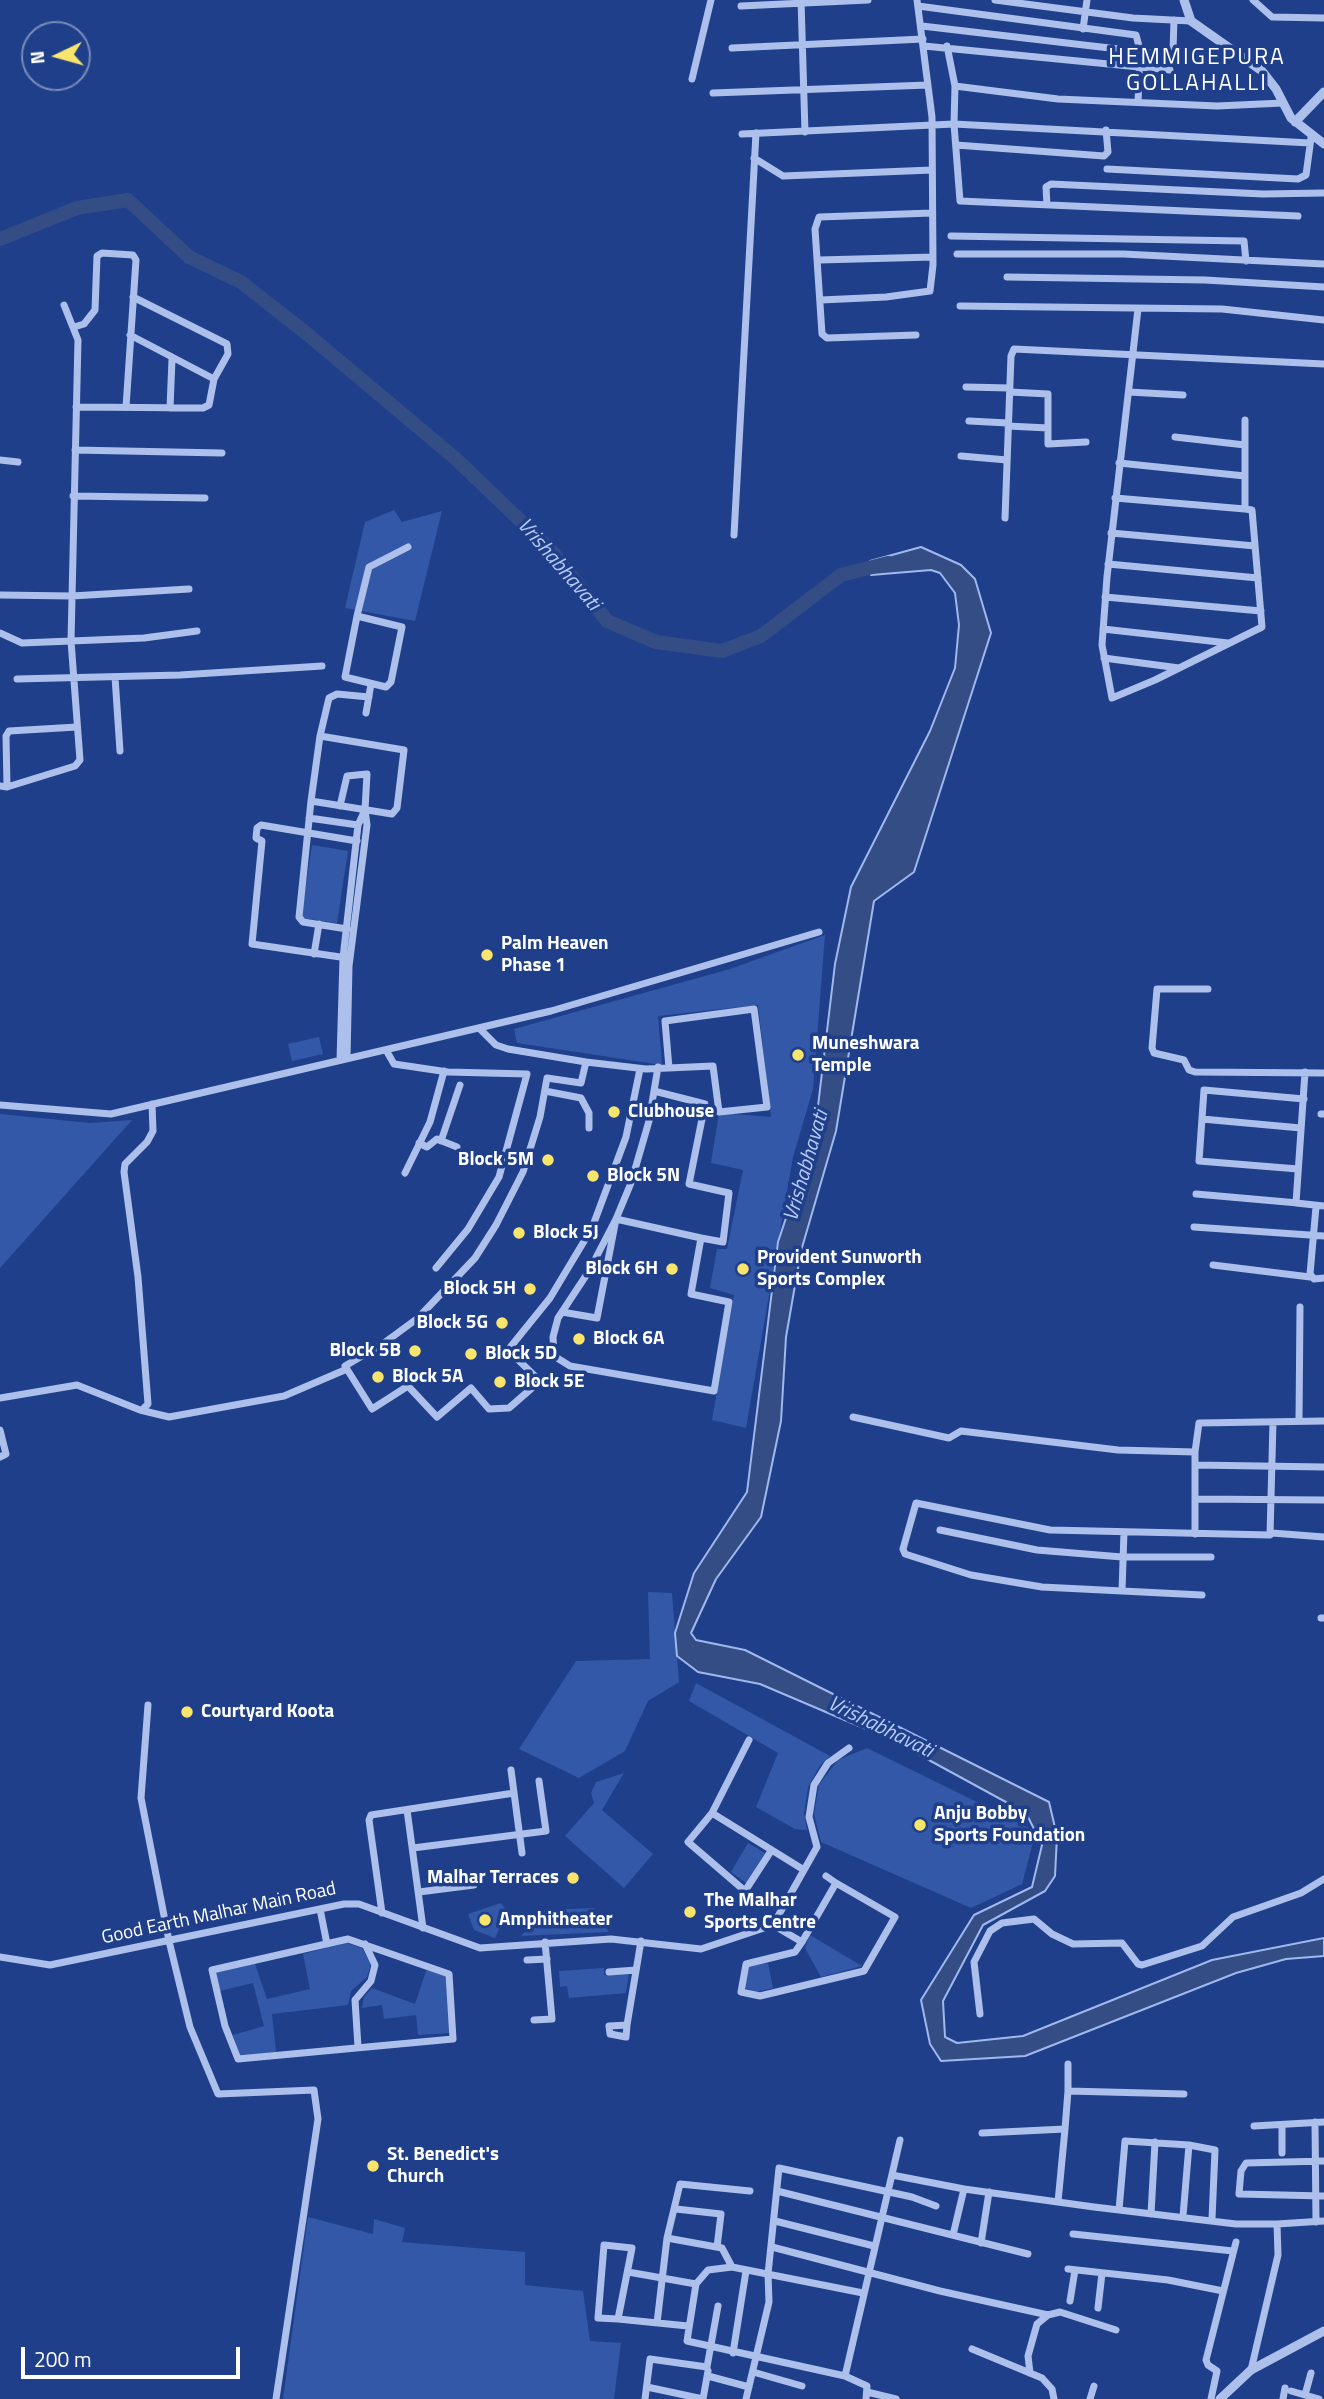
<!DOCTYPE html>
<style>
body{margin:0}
#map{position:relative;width:1324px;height:2399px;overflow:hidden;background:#1f3f8b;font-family:"Titillium Web",sans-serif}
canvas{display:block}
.north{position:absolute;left:21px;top:21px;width:70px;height:70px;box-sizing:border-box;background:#1f3f8b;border:2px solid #798cb9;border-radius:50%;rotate:265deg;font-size:19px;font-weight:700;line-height:28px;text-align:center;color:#fff}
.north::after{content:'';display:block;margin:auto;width:24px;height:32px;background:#f9e46c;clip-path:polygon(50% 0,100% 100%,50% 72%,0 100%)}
.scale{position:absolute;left:21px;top:2347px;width:219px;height:32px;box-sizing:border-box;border:4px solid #fff;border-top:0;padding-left:9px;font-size:21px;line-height:24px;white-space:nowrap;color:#fff;-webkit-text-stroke:5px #1f3f8b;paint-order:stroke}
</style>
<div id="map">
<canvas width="1324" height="2399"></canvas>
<div class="north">N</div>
<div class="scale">200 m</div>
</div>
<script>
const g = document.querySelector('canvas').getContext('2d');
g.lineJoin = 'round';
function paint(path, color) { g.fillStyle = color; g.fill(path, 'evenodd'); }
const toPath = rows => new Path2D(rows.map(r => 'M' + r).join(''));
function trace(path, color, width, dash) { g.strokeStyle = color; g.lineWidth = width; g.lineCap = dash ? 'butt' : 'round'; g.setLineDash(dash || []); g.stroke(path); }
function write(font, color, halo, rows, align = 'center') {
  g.font = font + ' "Titillium Web",sans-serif'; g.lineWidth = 7; g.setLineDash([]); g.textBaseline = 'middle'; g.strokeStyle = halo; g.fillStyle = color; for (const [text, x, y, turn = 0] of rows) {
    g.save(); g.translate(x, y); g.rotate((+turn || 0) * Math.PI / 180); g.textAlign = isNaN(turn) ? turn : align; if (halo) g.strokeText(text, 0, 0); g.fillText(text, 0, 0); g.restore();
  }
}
paint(toPath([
 [394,510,402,522,442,511,415,621,345,608,365,522],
 [312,845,348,851,337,923,301,918],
 [825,935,813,1089,793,1157,746,1428,712,1420,734,1295,710,1288,717,1249,727,1249,743,1170,711,1163,719,1113,771,1117,758,1005,658,1016,662,1065,517,1043,514,1029,730,969],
 [319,1037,323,1054,292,1061,288,1044],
 [0,1114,90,1123,132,1120,0,1268],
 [648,1592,672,1593,679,1682,648,1701,625,1751,579,1778,519,1749,576,1661,650,1659],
 [696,1683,830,1756,819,1767,808,1787,804,1813,807,1830,795,1829,756,1807,778,1753,689,1701],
 [867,1748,1036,1831,1022,1884,971,1908,821,1842,814,1814,819,1785,838,1760],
 [624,1773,602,1810,653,1854,624,1888,565,1836,594,1803,591,1793,596,1782],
 [748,1843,765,1853,746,1883,731,1872],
 [501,1903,507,1911,495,1938,474,1930,468,1914],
 [594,1908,609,1932,521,1936,545,1910],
 [810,1935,862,1966,821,1977,805,1948],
 [347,1943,362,1948,371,1964,367,1977,351,1991,348,2005,272,2014,276,2052,240,2056,233,2035,264,2026,253,1983,220,1991,215,1972,254,1961,267,1999,310,1989,303,1954],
 [768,1963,773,1988,756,1992,745,1988,749,1966],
 [427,1968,446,1975,450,2033,418,2035,416,2015,384,2019,382,2005,362,2008,364,1997,372,1988,415,2004],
 [604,1968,604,1975,629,1973,626,1993,569,1998,567,1986,560,1987,559,1971],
 [308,2217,373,2234,374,2219,405,2228,402,2242,525,2252,525,2285,583,2291,590,2341,621,2343,614,2399,283,2399]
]), '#3358a8');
const water = toPath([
 [921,547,961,565,975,579,991,633,914,872,874,901,836,1131,801,1251,786,1337,781,1421,761,1517,716,1579,691,1633,696,1640,745,1650,1049,1802,1057,1836,1055,1876,1045,1891,983,1925,943,2001,945,2037,957,2043,1023,2036,1212,1960,1324,1938,1324,1956,1286,1959,1236,1973,1025,2056,941,2061,930,2044,921,2000,974,1915,1032,1887,1042,1845,1026,1813,894,1741,760,1684,698,1672,677,1656,675,1633,694,1573,747,1492,778,1242,815,1131,835,964,851,887,930,731,955,668,959,625,955,593,940,573,931,570,871,575,870,561,921,547]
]);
paint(water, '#354d85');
trace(water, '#9fb8ed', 2);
trace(toPath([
 [0,239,77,208,128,200,189,257,241,282,306,333,456,459,551,550,607,621,656,642,722,651,761,636,841,575,888,563]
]), '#354d85', 14);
trace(toPath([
 [801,0,805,132],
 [995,0,1133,18,1191,21],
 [1253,0,1272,17,1324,18],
 [741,6,868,0],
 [918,6,1136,35,1140,50,1138,102],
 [922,26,1169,55,1173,50,1174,20],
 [1083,29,1087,0],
 [924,46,1170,70],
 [947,46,955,86,954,124,960,201,1298,216],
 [732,48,923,39],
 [692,79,711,0],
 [955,86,1058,99,1217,106,1283,103],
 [713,93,928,85],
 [742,134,954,124,1310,143],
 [956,145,1104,156,1108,152,1106,130],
 [754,158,783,176,932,170],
 [1107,169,1298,179,1306,175,1311,138],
 [1047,205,1046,187,1051,184,1263,194,1324,193],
 [951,236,1244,241,1246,261],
 [957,254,1123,254,1324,264],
 [819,260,933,257],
 [1007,277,1205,280,1324,287],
 [821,300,886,297,930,291,933,265,932,117,917,0],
 [960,306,1222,309,1324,320],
 [1138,309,1107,577,1102,645,1112,698,1155,680,1262,627,1252,510,1245,509,1245,420],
 [74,327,84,324,95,310,97,256,102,253,133,255,136,260,126,407],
 [130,335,214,379],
 [916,335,827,338,822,334,815,229,819,217,932,213],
 [966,387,1010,388],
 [1010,392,1048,394,1048,444,1086,442],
 [1129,392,1183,395],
 [76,407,203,408,209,405,214,379,228,354,227,344,133,297],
 [170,408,172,359],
 [969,421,1008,423],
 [1008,426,1048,428],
 [1175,437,1245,445],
 [75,450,222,453],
 [961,456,1007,460],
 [0,460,18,462],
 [1119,463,1245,476],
 [73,496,205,498],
 [1115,498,1245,509],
 [1005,518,1011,356,1014,349,1324,364],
 [1111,533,1255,546],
 [734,535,756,133],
 [1108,564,1258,578],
 [0,595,72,596,189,589],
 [1105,597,1261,611],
 [357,616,402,627,391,682,386,687,345,677,357,616],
 [357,616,369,567,408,547],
 [1103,629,1228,643],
 [0,633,22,643,144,638,197,631],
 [1104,658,1179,668],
 [115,677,120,751],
 [17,679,180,675,322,666],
 [366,713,371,684],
 [320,736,404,750,397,808,392,814,311,801,320,736,329,698,337,694,369,697],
 [0,786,7,787,75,766,80,760,71,641,78,340,64,305],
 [7,787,6,736,9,731,77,727],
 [311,801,299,917,303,922,347,929],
 [340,806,347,776,367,774,365,810],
 [309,818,358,825],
 [314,954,319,924],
 [347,958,252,944,262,841,256,838,257,828,261,825,357,841],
 [1208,989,1157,989,1152,1048,1154,1053,1184,1060,1189,1070,1195,1072,1324,1073],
 [480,1029,496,1045,508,1049,586,1062,646,1069,713,1066,719,1112,767,1107,754,1009,665,1021,669,1068],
 [386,1050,394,1064,448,1072,527,1074,499,1177,468,1229,436,1268],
 [340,1060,343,958,358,825,365,810,367,825,349,966,347,1058],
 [586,1062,581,1083,547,1078,540,1117,523,1172,496,1225,475,1258,418,1318,384,1343,345,1366,372,1409,408,1386,437,1417,471,1388,489,1409,509,1408,540,1381,508,1350,550,1298,592,1228,626,1137,640,1069],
 [1305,1072,1296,1203,1324,1206],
 [545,1091,581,1098,589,1113,589,1128],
 [654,1091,705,1104,689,1184,729,1193,723,1242,701,1238,691,1294,729,1302,714,1391,570,1366,554,1356,553,1337,558,1318,589,1271,616,1219,631,1183,649,1121,658,1067],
 [0,1105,111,1114,551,1011,819,932],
 [1321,1114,1324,1114],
 [1202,1119,1301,1128],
 [441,1141,460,1085],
 [419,1143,427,1147,437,1139,457,1147],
 [1298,1169,1199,1161,1204,1090,1304,1099],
 [405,1173,430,1122,444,1071],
 [1196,1194,1298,1203],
 [1316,1207,1310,1274,1314,1279,1324,1278],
 [1194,1227,1324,1236],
 [1213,1265,1310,1277],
 [562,1312,597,1318,616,1219,701,1238],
 [0,1398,77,1385,140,1410,169,1417,284,1396,347,1369],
 [143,1409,148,1404,138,1277,124,1172,125,1164,147,1142,153,1131,152,1104],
 [853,1417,949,1438,961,1431,1118,1450,1195,1452],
 [1299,1421,1300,1307],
 [0,1430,6,1454,0,1457],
 [1195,1465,1324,1467],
 [1195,1499,1324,1500],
 [940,1530,1037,1550,1122,1557,1211,1557],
 [1272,1533,1324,1537],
 [1195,1534,1195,1452,1199,1423,1324,1421],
 [1122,1591,1124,1532],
 [1202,1595,1042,1587,971,1575,905,1554,903,1549,916,1503,1050,1530,1270,1535,1273,1422],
 [1321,1618,1324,1618],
 [148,1705,141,1798,169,1941,190,2027,218,2094,314,2090,318,2119,276,2399],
 [749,1740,712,1813,804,1870],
 [511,1770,522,1853],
 [407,1810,423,1928],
 [712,1813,688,1842,745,1891,771,1851],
 [413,1848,546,1831,539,1781],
 [826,1876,836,1883],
 [419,1892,474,1885],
 [320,1909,327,1944],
 [382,1913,369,1820,371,1815,514,1793],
 [773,1925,802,1942,795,1952,746,1964,741,1992,760,1996,864,1971,895,1917,836,1883,802,1942],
 [348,1939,449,1974,453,2039,238,2059,225,2026,212,1970,348,1939],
 [0,1957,50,1965,344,1904,359,1904,480,1948,611,1939,701,1949,773,1925,817,1847,809,1817,814,1785,828,1763,849,1748],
 [527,1960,547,1959],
 [609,1972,636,1970],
 [980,2014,974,1962,990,1931,1002,1923,1034,1919,1052,1934,1073,1944,1122,1943,1138,1964,1142,1965,1202,1946,1233,1917,1301,1893,1324,1879],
 [534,2020,552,2019,545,1942],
 [627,2025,609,2026,610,2034,626,2037,627,2025,641,1941],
 [358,2047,355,2000,371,1981,375,1965,365,1944],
 [1068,2091,1068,2064],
 [1315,2122,1316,2222],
 [1282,2125,1282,2153],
 [1254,2126,1324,2122],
 [1065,2129,1068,2091,1184,2094],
 [982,2133,1065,2129,1058,2202],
 [1324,2161,1246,2163,1241,2171,1239,2194,1324,2196],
 [892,2175,964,2189,1094,2207,1236,2224,1277,2224,1278,2255,1251,2370],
 [777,2191,1028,2254],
 [676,2209,721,2214,717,2247],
 [1119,2210,1125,2141,1189,2145,1215,2150,1212,2219],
 [1151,2214,1155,2142],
 [1183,2216,1189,2145],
 [775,2221,874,2246],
 [1277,2224,1324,2221],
 [1073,2234,1233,2251],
 [953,2235,964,2189],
 [667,2238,722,2248,732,2267],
 [981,2243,989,2192],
 [772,2247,940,2291,1048,2315,1060,2312,1116,2330],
 [1068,2269,1168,2280,1223,2291],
 [628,2272,696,2284,687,2341,845,2376,867,2386,866,2399],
 [696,2284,708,2270,732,2267,863,2293],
 [1070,2301,1075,2270],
 [1098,2308,1102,2273],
 [618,2319,598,2318,604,2245,632,2248,618,2319,688,2326],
 [657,2323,667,2238,680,2184,750,2191],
 [972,2349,1042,2378,1052,2389,1054,2399],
 [733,2353,746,2271],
 [753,2372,802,2386],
 [1030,2373,1028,2356,1037,2324,1048,2315],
 [708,2376,749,2387],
 [845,2376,900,2140],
 [647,2387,703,2399],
 [1291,2391,1319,2399],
 [867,2392,896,2399],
 [1305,2395,1311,2373],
 [645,2399,650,2359,707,2367,718,2306],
 [703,2399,708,2371],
 [746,2399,769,2302,768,2274,779,2168,912,2197,936,2206],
 [1090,2399,1094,2386],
 [1211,2399,1217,2371,1208,2365,1206,2360,1236,2242],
 [1283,2399,1285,2388]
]), '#acc0eb', 7);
trace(toPath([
 [1184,0,1191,21,1262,71,1276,89,1291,118,1324,144],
 [1295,122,1324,92],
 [1220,2399,1251,2370,1324,2331]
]), '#acc0eb', 9);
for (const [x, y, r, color] of [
 [487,955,7,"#f9e46c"],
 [798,1055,7,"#f9e46c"],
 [614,1112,7,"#f9e46c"],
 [548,1160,7,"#f9e46c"],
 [593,1176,7,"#f9e46c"],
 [519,1233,7,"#f9e46c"],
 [672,1269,7,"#f9e46c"],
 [743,1269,7,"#f9e46c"],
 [530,1289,7,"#f9e46c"],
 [502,1323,7,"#f9e46c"],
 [579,1339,7,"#f9e46c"],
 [415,1351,7,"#f9e46c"],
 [471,1354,7,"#f9e46c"],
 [378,1377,7,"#f9e46c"],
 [500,1382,7,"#f9e46c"],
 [187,1712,7,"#f9e46c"],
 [920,1825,7,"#f9e46c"],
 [573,1878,7,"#f9e46c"],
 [690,1912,7,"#f9e46c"],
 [485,1920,7,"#f9e46c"],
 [373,2166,7,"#f9e46c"]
]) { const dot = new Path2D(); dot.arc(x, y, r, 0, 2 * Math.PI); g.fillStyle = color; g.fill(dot); trace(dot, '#1f3f8b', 2.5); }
write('bold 19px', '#fff', '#1f3f8b', [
 ["Palm Heaven",501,944],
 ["Phase 1",501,966],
 ["Muneshwara",812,1044],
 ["Temple",812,1066],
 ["Clubhouse",628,1112],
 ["Block 5M",534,1160,"right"],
 ["Block 5N",607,1176],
 ["Block 5J",533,1233],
 ["Provident Sunworth",757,1258],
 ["Sports Complex",757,1280],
 ["Block 6H",658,1269,"right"],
 ["Block 5H",516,1289,"right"],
 ["Block 5G",488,1323,"right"],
 ["Block 6A",593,1339],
 ["Block 5B",401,1351,"right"],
 ["Block 5D",485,1354],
 ["Block 5A",392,1377],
 ["Block 5E",514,1382],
 ["Courtyard Koota",201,1712],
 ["Anju Bobby",934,1814],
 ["Sports Foundation",934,1836],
 ["Malhar Terraces",559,1878,"right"],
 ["The Malhar",704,1901],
 ["Sports Centre",704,1923],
 ["Amphitheater",499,1920],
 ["St. Benedict's",387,2155],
 ["Church",387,2177]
], 'left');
write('19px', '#fff', '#1f3f8b', [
 ["Good Earth Malhar Main Road",219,1914,-12]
]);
write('italic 21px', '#b7caf3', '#1f3f8b', [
 ["Vrishabhavati",558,565,49],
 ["Vrishabhavati",807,1166,-74],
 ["Vrishabhavati",880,1728,26]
]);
g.letterSpacing = '2px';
write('23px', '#fff', '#1f3f8b', [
 ["HEMMIGEPURA",1197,58],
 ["GOLLAHALLI",1197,84]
]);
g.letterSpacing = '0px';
</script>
